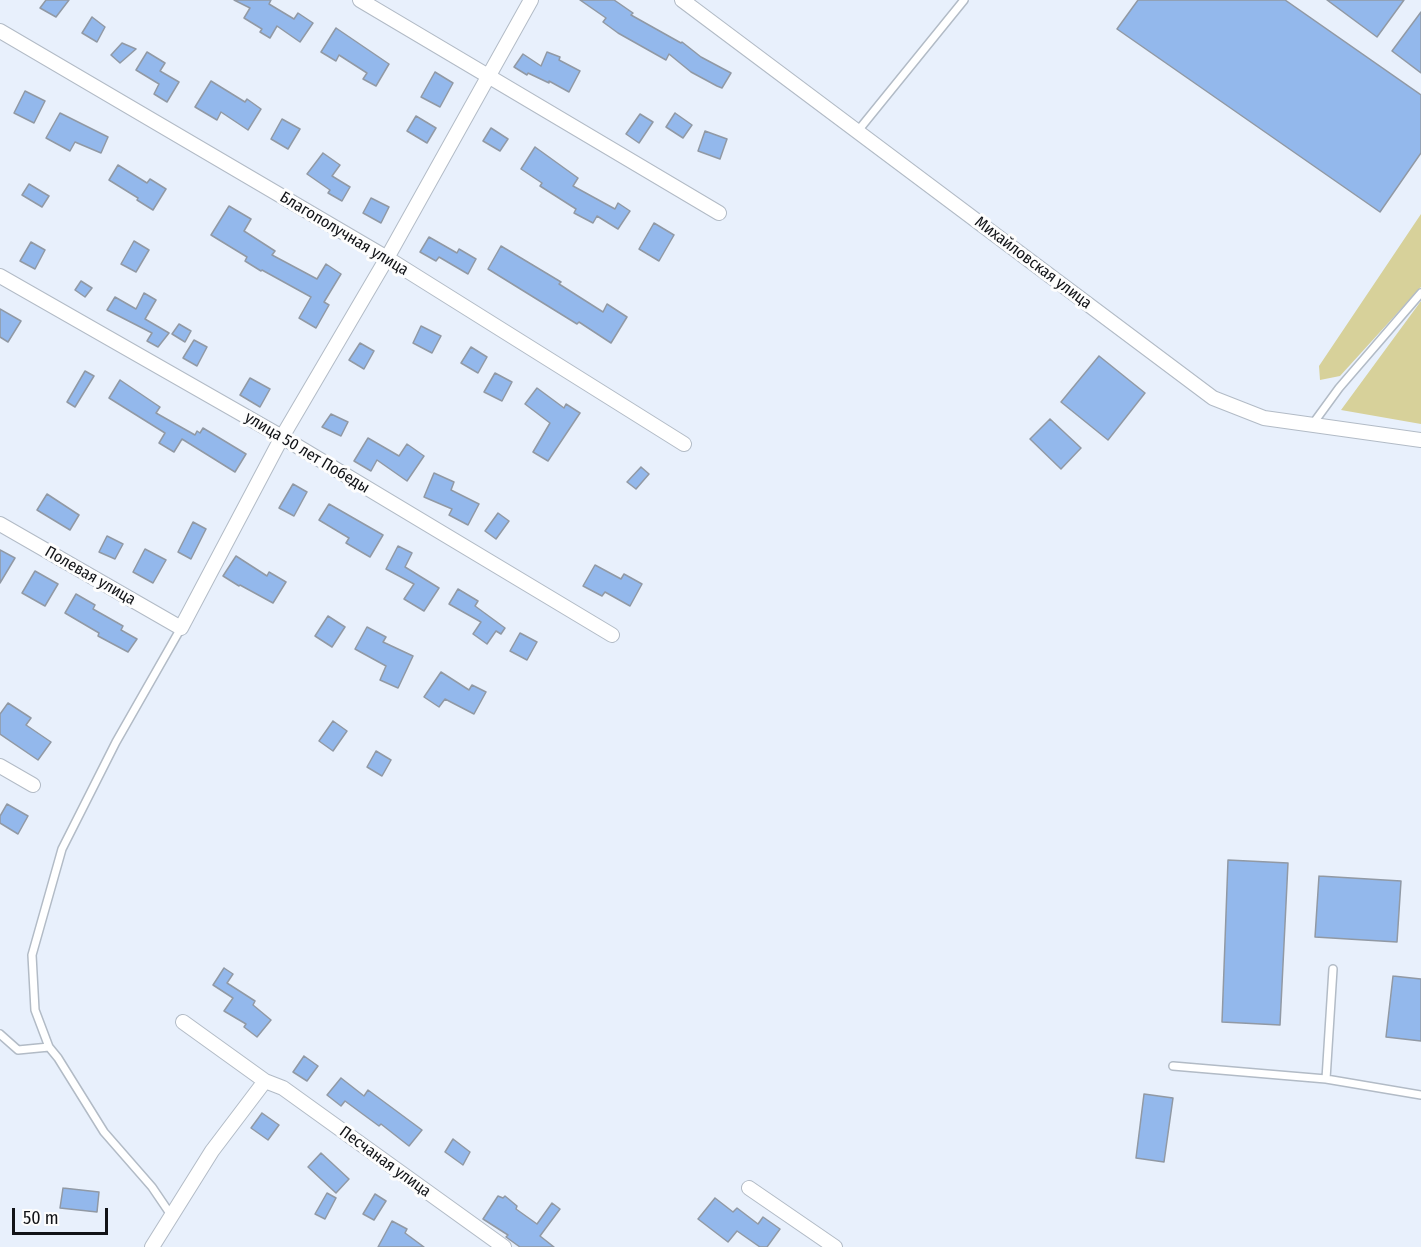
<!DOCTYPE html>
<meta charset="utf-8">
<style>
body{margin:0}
#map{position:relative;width:1421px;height:1247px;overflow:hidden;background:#e8f0fc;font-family:"Fira Sans Condensed",sans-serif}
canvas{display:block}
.scale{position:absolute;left:12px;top:1208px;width:96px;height:27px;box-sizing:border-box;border:3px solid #111317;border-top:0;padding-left:8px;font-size:18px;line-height:21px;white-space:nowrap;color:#111317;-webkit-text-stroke:4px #fdfdfd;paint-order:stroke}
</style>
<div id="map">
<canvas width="1421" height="1247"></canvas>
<div class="scale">50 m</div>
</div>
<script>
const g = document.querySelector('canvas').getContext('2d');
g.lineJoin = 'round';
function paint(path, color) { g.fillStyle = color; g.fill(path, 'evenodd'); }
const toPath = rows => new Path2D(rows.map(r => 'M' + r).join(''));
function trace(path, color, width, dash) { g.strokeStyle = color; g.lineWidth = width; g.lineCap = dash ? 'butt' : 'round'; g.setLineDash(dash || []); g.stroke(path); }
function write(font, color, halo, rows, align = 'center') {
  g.font = font + ' "Fira Sans Condensed",sans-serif'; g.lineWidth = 6; g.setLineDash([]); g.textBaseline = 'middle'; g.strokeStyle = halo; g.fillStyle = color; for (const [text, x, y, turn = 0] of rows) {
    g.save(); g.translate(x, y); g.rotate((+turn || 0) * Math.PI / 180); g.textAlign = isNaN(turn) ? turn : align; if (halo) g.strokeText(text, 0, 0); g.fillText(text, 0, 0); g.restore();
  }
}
paint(toPath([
 [1421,214,1421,287,1340,376,1320,380,1319,366],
 [1421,301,1421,424,1341,410]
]), '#d7d19a');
const building = toPath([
 [46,0,69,0,56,17,40,8,46,0],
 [234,0,271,0,269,4,294,19,298,13,313,23,300,42,277,26,270,38,260,32,262,29,244,18,250,8,234,0],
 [580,0,614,0,633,13,631,15,681,43,682,42,701,57,731,73,722,88,717,86,691,72,669,54,666,60,618,33,603,22,606,18,580,0],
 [1138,0,1285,0,1421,95,1421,153,1380,212,1117,29,1138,0],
 [1327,0,1404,0,1377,37,1327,0],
 [1421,12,1421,73,1392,51,1421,12],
 [92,17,105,27,97,42,82,33,92,17],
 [336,28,389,64,376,86,363,79,367,73,339,55,336,61,321,52,336,28],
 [122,43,136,49,120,63,111,55,122,43],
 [147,52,165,63,160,71,179,82,167,102,154,94,159,84,136,70,147,52],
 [547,52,560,57,559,60,580,71,569,92,549,81,549,83,528,73,527,75,514,67,523,54,541,66,547,52],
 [435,72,453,83,440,107,421,97,435,72],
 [211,81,245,102,247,99,261,109,248,130,221,112,217,120,195,107,211,81],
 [25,91,45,101,34,123,14,113,25,91],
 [60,113,108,137,101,153,75,142,70,151,46,138,60,113],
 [675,113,692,125,683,138,666,127,675,113],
 [640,114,653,122,639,143,626,134,640,114],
 [416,116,436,128,427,143,407,131,416,116],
 [282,119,300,129,288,149,271,139,282,119],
 [491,128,508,139,500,151,483,141,491,128],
 [705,131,727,139,720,159,698,151,705,131],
 [535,147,578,178,573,186,615,209,618,203,630,211,618,229,597,216,593,223,574,213,576,209,540,186,542,183,521,169,535,147],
 [323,153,340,165,332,176,350,187,342,201,328,193,330,190,307,174,323,153],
 [118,165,147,183,150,179,166,189,153,210,137,200,138,198,109,180,118,165],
 [29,184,49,196,42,207,22,195,29,184],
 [371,198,389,207,381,223,363,213,371,198],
 [229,206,251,219,244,231,275,251,272,255,317,279,326,264,341,274,324,302,329,305,316,328,299,318,311,297,262,270,261,271,245,261,247,257,211,235,229,206],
 [654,223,674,235,659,261,639,249,654,223],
 [429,237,457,253,459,249,476,259,468,274,439,257,436,261,420,252,429,237],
 [134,241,149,250,136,272,121,264,134,241],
 [31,242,45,250,35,269,20,261,31,242],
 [501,246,561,282,559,284,603,312,607,304,627,317,611,343,579,322,577,324,488,269,501,246],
 [81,281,92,288,85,297,75,290,81,281],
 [144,293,156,300,145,319,169,333,158,347,147,341,152,333,107,310,115,297,136,309,144,293],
 [0,309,21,321,8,342,0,337,0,309],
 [179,324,191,331,185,342,172,334,179,324],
 [421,326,441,336,432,353,413,343,421,326],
 [194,340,207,347,197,366,183,358,194,340],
 [360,343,374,351,364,369,349,360,360,343],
 [471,347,487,357,478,373,461,363,471,347],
 [1099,356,1145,393,1108,440,1061,402,1099,356],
 [85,371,94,376,75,407,67,402,85,371],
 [495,373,512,382,502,401,484,392,495,373],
 [250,378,270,389,260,407,240,395,250,378],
 [120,380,160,407,156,413,195,435,197,431,200,433,203,428,246,454,235,472,182,439,174,452,159,443,165,433,109,398,120,380],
 [537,388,564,408,566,404,580,413,548,461,533,452,550,423,525,404,537,388],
 [331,414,348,422,341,436,322,427,331,414],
 [1050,419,1081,448,1061,469,1030,439,1050,419],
 [368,438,399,456,407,444,424,456,407,481,377,460,371,471,354,461,368,438],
 [641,467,649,474,636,489,627,482,641,467],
 [434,473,454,482,451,490,479,504,468,525,449,515,452,509,424,497,434,473],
 [293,484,307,492,294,516,279,508,293,484],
 [47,494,79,515,70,530,37,510,47,494],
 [329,504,383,535,370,557,346,543,349,538,319,520,329,504],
 [498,513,509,521,496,539,485,531,498,513],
 [193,522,206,529,191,559,178,552,193,522],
 [107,536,123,544,115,559,99,552,107,536],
 [398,546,412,553,405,567,439,588,424,611,404,599,414,584,386,569,398,546],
 [145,549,166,560,153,583,133,572,145,549],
 [0,550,15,558,0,583,0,550],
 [236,556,267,576,269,572,286,582,273,603,240,585,239,586,223,576,236,556],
 [595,565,621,579,624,574,642,584,630,606,605,592,602,596,583,586,595,565],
 [35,571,58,584,45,606,22,593,35,571],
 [458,589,478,601,475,606,505,628,501,634,496,631,487,644,473,634,481,622,449,604,458,589],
 [76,594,95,605,93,609,123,626,121,630,137,639,128,652,98,636,99,633,65,613,76,594],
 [328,616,345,627,332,647,315,636,328,616],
 [367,627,386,637,383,642,413,656,398,688,380,680,386,666,355,649,367,627],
 [520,633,537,642,527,660,510,651,520,633],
 [441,672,469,690,472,685,486,692,474,714,445,699,439,707,424,697,441,672],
 [8,703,31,718,26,725,51,742,38,760,0,734,0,714,8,703],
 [333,721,347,731,333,751,319,741,333,721],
 [376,751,391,760,382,776,367,767,376,751],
 [7,804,28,816,18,834,0,823,0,816,7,804],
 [1228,860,1288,863,1280,1025,1222,1022,1228,860],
 [1319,876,1401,881,1397,942,1315,937,1319,876],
 [224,968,233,974,227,983,255,1001,253,1005,271,1020,257,1037,244,1027,246,1024,224,1011,233,998,213,985,224,968],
 [1393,976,1421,979,1421,1041,1386,1037,1393,976],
 [304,1056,318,1066,307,1081,293,1072,304,1056],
 [341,1078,364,1096,368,1090,422,1130,409,1146,381,1124,379,1126,345,1101,341,1106,327,1095,341,1078],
 [1144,1094,1173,1098,1164,1162,1136,1158,1144,1094],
 [262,1113,279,1125,268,1140,251,1128,262,1113],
 [453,1139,470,1152,463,1165,445,1152,453,1139],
 [321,1153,349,1179,336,1193,308,1167,321,1153],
 [63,1188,99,1192,97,1212,60,1208,63,1188],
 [327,1193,336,1198,325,1219,315,1214,327,1193],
 [375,1194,386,1201,374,1220,363,1214,375,1194],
 [498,1196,503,1198,505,1196,517,1206,516,1209,537,1224,552,1203,560,1209,540,1236,554,1247,520,1247,506,1237,508,1235,483,1219,498,1196],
 [715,1198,733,1212,737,1208,758,1224,763,1217,780,1229,767,1247,760,1247,737,1231,728,1242,698,1219,715,1198],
 [392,1221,407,1229,405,1233,424,1247,378,1247,392,1221]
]);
paint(building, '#93b8ec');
trace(building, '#9199a4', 1.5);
const service = toPath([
 [857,132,964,0],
 [1312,425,1339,388,1421,293],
 [0,1034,18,1050,49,1047],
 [1173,1066,1326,1079,1421,1095],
 [1326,1079,1333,969],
 [171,1215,152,1187,104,1132,58,1058,49,1047,35,1010,32,955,62,849,116,742,181,628]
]);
const minor = toPath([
 [360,0,719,213],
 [682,0,1213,398,1264,418,1421,440],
 [0,31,387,258,684,444],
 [0,276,282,437,612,635],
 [0,524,181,628,282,437,387,258,531,0],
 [0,766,33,785],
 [183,1022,265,1081,283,1088,504,1247],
 [749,1188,835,1247],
 [152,1247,212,1151,265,1081]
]);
trace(service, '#b2bbc6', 10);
trace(minor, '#b2bbc6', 16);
trace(service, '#fff', 7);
trace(minor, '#fff', 14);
write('16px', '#111317', '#fdfdfd', [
 ["Благополучная улица",344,234,31],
 ["Михайловская улица",1033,263,37],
 ["улица 50 лет Победы",307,453,31],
 ["Полевая улица",90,576,30],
 ["Песчаная улица",385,1162,36]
]);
</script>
